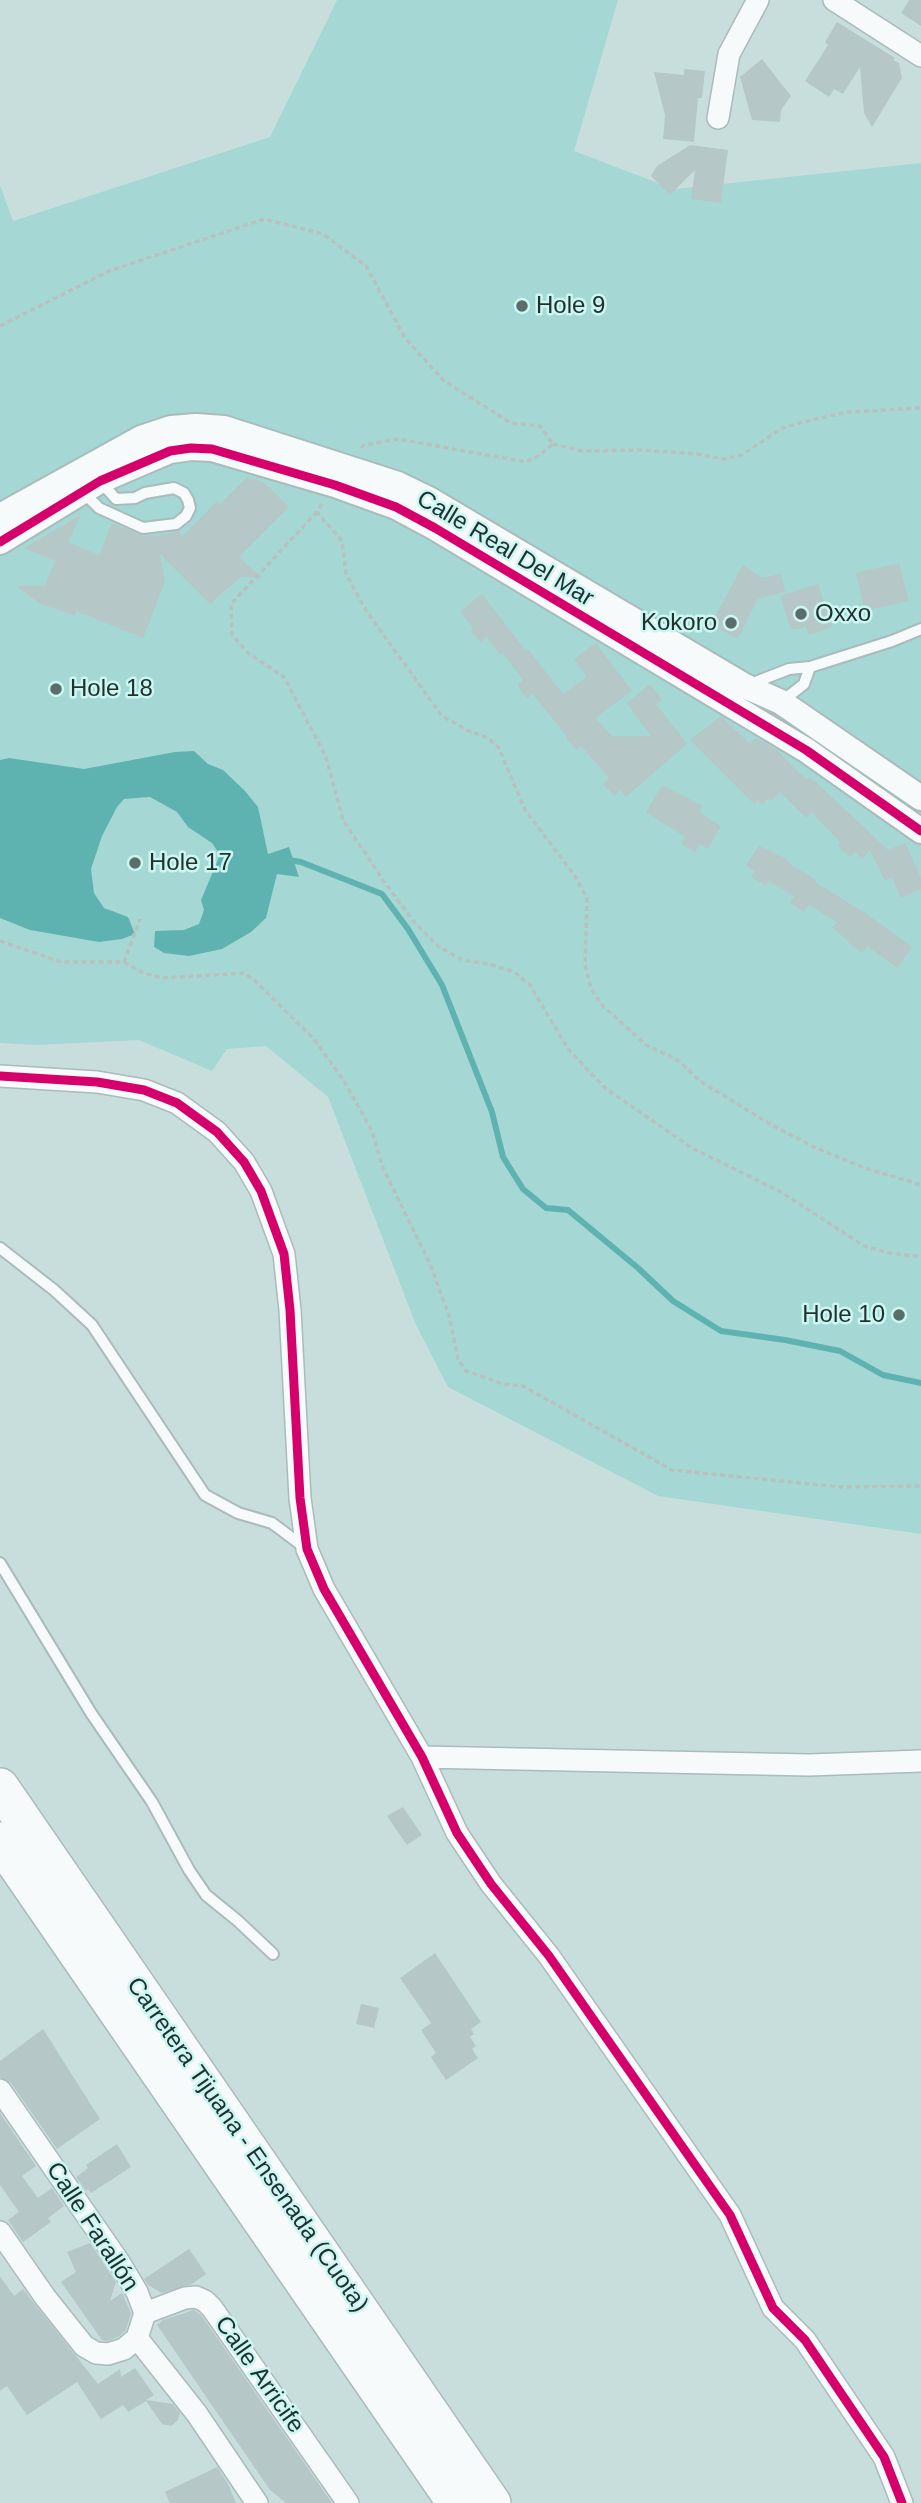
<!DOCTYPE html>
<meta charset="utf-8">
<style>
body{margin:0}
canvas{display:block;background:#c8dedd}
</style>
<canvas width="921" height="2503"></canvas>
<script>
const g = document.querySelector('canvas').getContext('2d');
g.lineJoin = 'round';
function paint(path, color) { g.fillStyle = color; g.fill(path, 'evenodd'); }
const toPath = rows => new Path2D(rows.map(r => 'M' + r).join(''));
function trace(path, color, width, dash) { g.strokeStyle = color; g.lineWidth = width; g.lineCap = dash ? 'butt' : 'round'; g.setLineDash(dash || []); g.stroke(path); }
function write(font, color, halo, rows, align = 'center') {
  g.font = font + ' Arial,sans-serif'; g.lineWidth = 5; g.setLineDash([]); g.textBaseline = 'middle'; g.strokeStyle = halo; g.fillStyle = color; for (const [text, x, y, turn = 0] of rows) {
    g.save(); g.translate(x, y); g.rotate((+turn || 0) * Math.PI / 180); g.textAlign = isNaN(turn) ? turn : align; if (halo) g.strokeText(text, 0, 0); g.fillText(text, 0, 0); g.restore();
  }
}
paint(toPath([
 [337,0,618,0,574,151,674,189,921,163,921,1534,658,1496,448,1387,416,1325,328,1097,266,1046,227,1049,212,1071,139,1040,37,1045,0,1043,0,185,13,221,270,137]
]), '#a5d8d5');
paint(toPath([
 [194,751,208,764,223,770,245,791,258,807,268,854,289,847,299,877,277,874,266,918,251,932,222,949,189,956,164,953,154,947,155,931,184,930,199,924,204,910,201,900,220,855,212,843,188,827,177,812,150,797,124,799,117,807,102,836,91,869,94,893,104,908,128,917,135,934,122,939,99,942,30,930,0,918,0,760,9,758,84,769,175,752]
]), '#5eb3b0');
trace(toPath([
 [288,860,301,862,382,894,408,929,442,985,492,1112,503,1157,523,1189,546,1208,568,1210,638,1268,673,1301,721,1331,785,1340,840,1351,883,1375,921,1383]
]), '#5eb3b0', 6);
paint(toPath([
 [909,0,921,0,921,26,901,13],
 [837,22,895,58,893,60,899,63,902,78,872,127,864,113,860,67,843,94,834,89,829,97,805,81,828,45,825,42],
 [762,59,791,96,781,110,780,122,752,120,740,77],
 [684,69,705,71,702,98,698,98,694,142,663,139,665,115,654,72,684,75],
 [690,145,728,150,721,203,691,199,695,170,670,195,651,176,657,166],
 [247,477,265,483,289,507,239,557,262,578,240,577,210,604,160,554,165,582,143,638,76,611,75,615,40,604,16,586,45,586,55,561,24,548,81,515,68,542,99,555,112,523,143,536,157,536,180,531,181,538,217,501,220,504],
 [899,563,909,601,865,611,856,573],
 [743,565,762,578,781,574,785,592,758,599,738,639,711,624],
 [818,584,832,627,809,635,806,627,791,630,780,596],
 [482,594,526,651,528,649,563,694,587,677,574,659,596,643,632,691,595,718,612,736,651,736,627,703,650,684,662,700,656,704,687,744,626,797,620,790,615,796,603,784,609,778,581,746,577,750,566,738,567,737,533,694,527,698,517,685,523,680,503,653,500,655,487,637,480,642,471,630,473,628,460,611],
 [721,716,749,743,756,738,777,750,807,780,809,777,817,783,888,850,905,843,921,878,921,889,901,898,892,878,885,881,870,850,862,859,855,852,850,857,838,846,841,843,812,812,806,818,780,792,771,801,768,798,762,805,758,801,754,804,690,740],
 [662,785,703,806,699,812,721,826,708,849,700,844,695,852,681,844,685,837,646,812],
 [759,846,785,858,790,864,816,880,815,882,865,913,912,947,897,968,867,946,862,953,848,942,849,941,832,928,837,922,809,905,804,912,790,903,794,896,768,881,766,885,751,877,755,871,746,865],
 [403,1807,422,1835,407,1845,387,1816],
 [435,1953,481,2022,471,2029,474,2034,470,2037,476,2046,472,2049,478,2058,446,2080,431,2057,436,2053,421,2030,431,2023,400,1978],
 [361,2004,379,2008,374,2028,356,2024],
 [43,2029,100,2119,57,2149,11,2083,0,2077,0,2061],
 [0,2113,36,2166,22,2176,38,2198,52,2188,64,2206,48,2218,51,2222,23,2242,8,2220,19,2212,0,2185],
 [117,2144,131,2167,91,2193,88,2189,86,2191,76,2177,88,2168,86,2165],
 [90,2243,116,2282,110,2301,122,2293,131,2313,126,2330,118,2337,107,2341,102,2340,61,2282,76,2272,67,2252],
 [189,2249,206,2274,192,2284,162,2293,148,2285,144,2279],
 [0,2276,14,2296,23,2289,98,2384,120,2369,121,2377,135,2368,154,2395,146,2400,173,2404,180,2413,178,2420,171,2426,162,2424,146,2401,128,2412,123,2405,101,2419,77,2382,27,2415,7,2386,0,2391],
 [194,2310,202,2316,332,2503,286,2503,270,2490,157,2325,163,2320],
 [217,2467,227,2482,236,2503,170,2503,165,2492]
]), '#b5c7c6');
const service = toPath([
 [81,490,99,508,143,528,176,524,186,516,190,508,188,500,184,493,174,488,145,493,135,498,116,499,100,481],
 [748,685,789,669,810,667,892,641,921,629],
 [781,702,804,684,810,667],
 [0,1248,54,1290,92,1325,205,1495,238,1513,272,1523,304,1547],
 [0,1563,91,1713,152,1802,189,1870,206,1895,238,1921,273,1954]
]);
const minor = toPath([
 [834,0,921,56],
 [718,118,729,54,758,0],
 [0,1076,97,1082,144,1090,177,1103,217,1132,244,1162,261,1191,284,1254,290,1310,300,1498,307,1549,324,1589,422,1757,457,1833,491,1884,549,1956,730,2215,773,2308,805,2340,884,2457,902,2503],
 [422,1757,809,1765,921,1761],
 [0,2090,119,2262,137,2292,145,2313,137,2338,124,2349,108,2354,96,2353,84,2346,45,2297,0,2232],
 [145,2313,185,2298,196,2297,205,2301,212,2308,348,2503],
 [137,2338,197,2414,257,2503]
]);
const tertiary = toPath([
 [0,516,141,438,171,428,196,426,224,428,398,484,429,499,745,686,781,702,921,798],
 [0,542,100,481,170,451,191,448,212,449,335,485,396,507,435,528,806,750,921,831]
]);
const motorway = toPath([
 [0,1787,492,2503],
 [0,1841,456,2503]
]);
trace(service, '#a9bbba', 14);
trace(minor, '#a9bbba', 24);
trace(tertiary, '#a9bbba', 28);
trace(motorway, '#a9bbba', 40);
trace(toPath([
 [0,326,109,271,264,219,323,234,366,266,405,338,444,381,511,423,540,426,553,444,540,455,526,462,398,439,364,445,360,449],
 [553,444,582,451,642,450,697,454,724,459,742,455,782,428,807,421,848,412,921,408],
 [322,504,317,512,342,541,346,574,367,612,442,716,467,730,488,738,499,748,525,810,575,876,587,899,585,965,591,989,603,1006,646,1045,679,1061,700,1081,770,1124,816,1148,865,1168,921,1185],
 [317,512,231,604,232,635,248,653,284,677,326,757,343,820,385,883,415,923,439,947,463,960,489,964,514,972,530,985,568,1049,605,1088,692,1148,781,1192,864,1246,890,1253,921,1257],
 [0,941,61,962,124,962,141,972,161,978,245,973,256,982,314,1039,344,1081,372,1131,383,1168,430,1264,449,1315,458,1359,466,1371,503,1384,523,1386,672,1470,841,1487,921,1486],
 [124,962,140,919]
]), '#b9c0bf', 3.5, [5, 3.5]);
trace(service, '#f7fafa', 10);
trace(minor, '#f7fafa', 21);
trace(tertiary, '#f7fafa', 24);
trace(motorway, '#f7fafa', 37);
trace(toPath([
 [0,542,100,481,170,451,191,448,212,449,335,485,396,507,435,528,806,750,921,831],
 [0,1076,97,1082,144,1090,177,1103,217,1132,244,1162,261,1191,284,1254,290,1310,300,1498,307,1549,324,1589,422,1757,457,1833,491,1884,549,1956,730,2215,773,2308,805,2340,884,2457,902,2503]
]), '#d6006c', 9);
for (const [x, y, r, color] of [
 [522,306,7,"#5a6d6b"],
 [801,614,7,"#5a6d6b"],
 [731,623,7,"#5a6d6b"],
 [56,689,7,"#5a6d6b"],
 [135,863,7,"#5a6d6b"],
 [899,1315,7,"#5a6d6b"]
]) { const dot = new Path2D(); dot.arc(x, y, r, 0, 2 * Math.PI); g.fillStyle = color; g.fill(dot); trace(dot, '#cbf6f2', 2.5); }
write('24px', '#1f302e', '#cbf6f2', [
 ["Hole 9",536,306],
 ["Oxxo",815,614],
 ["Kokoro",717,623,"right"],
 ["Hole 18",70,689],
 ["Hole 17",149,863],
 ["Hole 10",885,1315,"right"]
], 'left');
write('24px', '#1f302e', '#cbf6f2', [
 ["Calle Real Del Mar",505,549,31],
 ["Carretera Tijuana - Ensenada (Cuota)",247,2145,55],
 ["Calle Farallón",92,2227,57],
 ["Calle Arricife",259,2375,55]
]);
</script>
